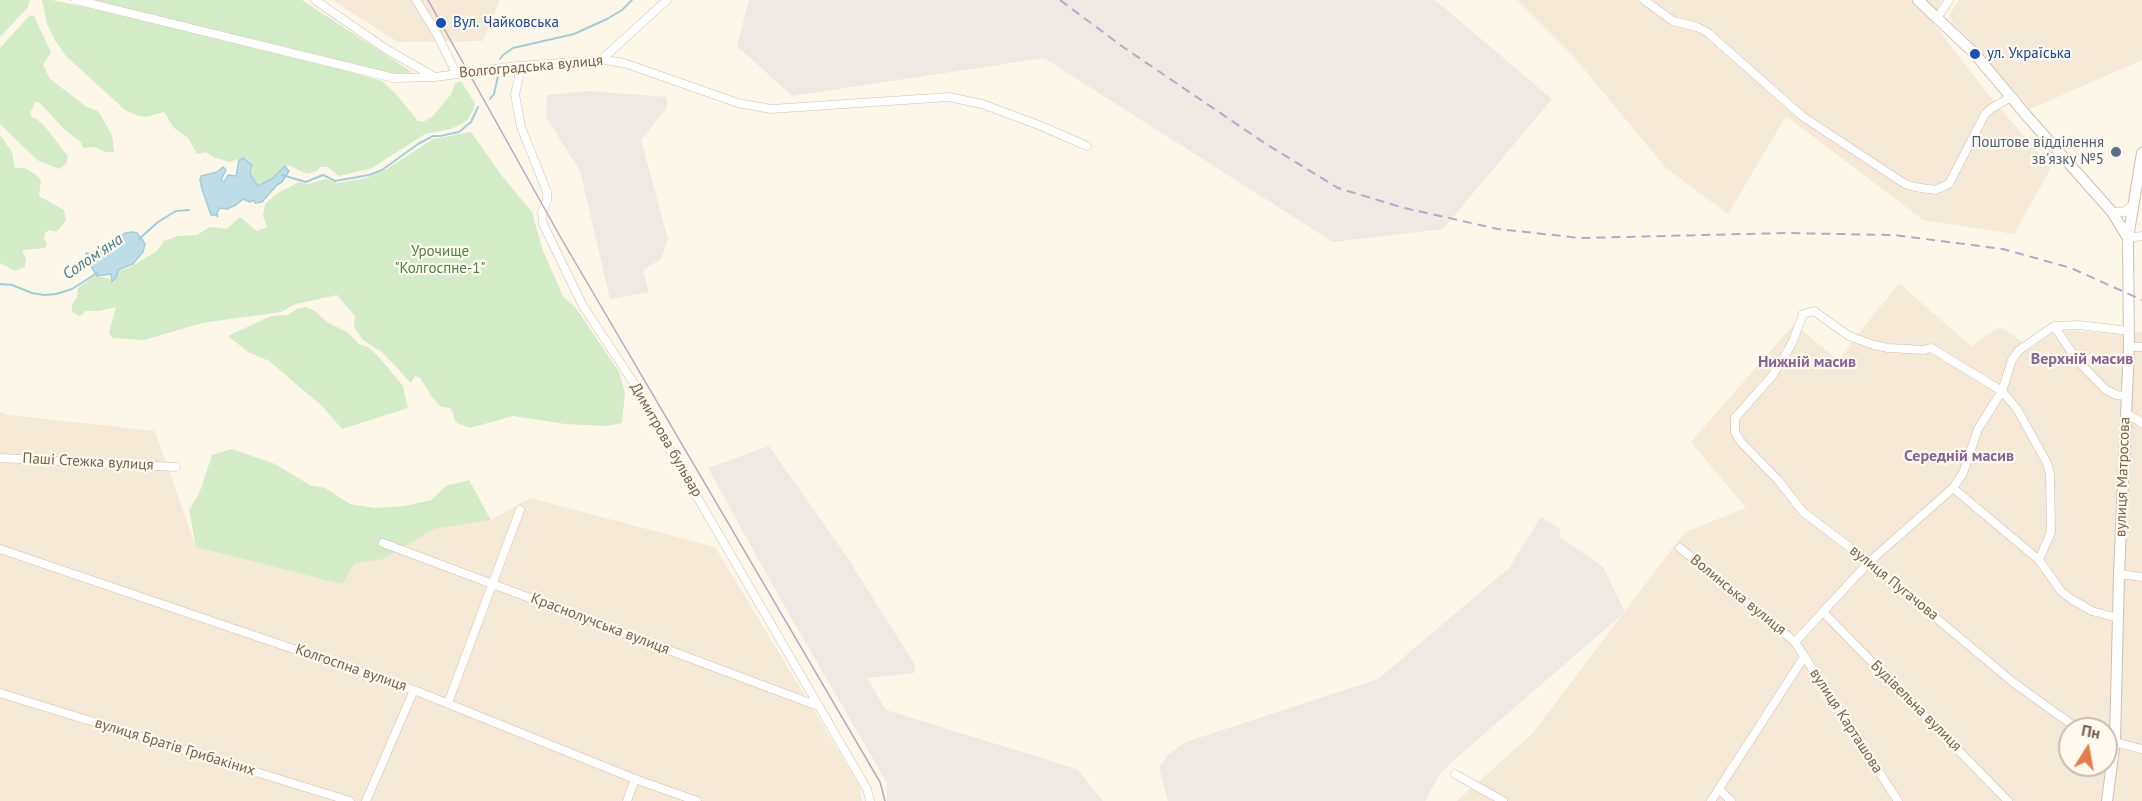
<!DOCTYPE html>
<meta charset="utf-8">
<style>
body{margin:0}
#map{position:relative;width:2142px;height:801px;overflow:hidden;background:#fdf7ea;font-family:"PT Sans",sans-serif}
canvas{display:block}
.north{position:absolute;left:2058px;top:717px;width:60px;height:60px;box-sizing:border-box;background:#fffaf0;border:2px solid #c9bcae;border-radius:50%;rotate:11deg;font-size:16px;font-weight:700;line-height:24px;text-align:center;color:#795f4c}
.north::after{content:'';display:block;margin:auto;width:21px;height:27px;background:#e77b4e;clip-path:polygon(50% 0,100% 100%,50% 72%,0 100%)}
</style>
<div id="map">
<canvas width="2142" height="801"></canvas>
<div class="north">Пн</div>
</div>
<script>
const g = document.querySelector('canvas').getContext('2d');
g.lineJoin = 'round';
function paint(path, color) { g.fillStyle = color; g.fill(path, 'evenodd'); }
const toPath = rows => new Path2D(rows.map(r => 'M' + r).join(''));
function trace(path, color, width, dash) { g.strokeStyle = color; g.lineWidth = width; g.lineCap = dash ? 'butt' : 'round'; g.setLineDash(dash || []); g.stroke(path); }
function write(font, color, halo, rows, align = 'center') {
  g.font = font + ' "PT Sans",sans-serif'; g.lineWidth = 4.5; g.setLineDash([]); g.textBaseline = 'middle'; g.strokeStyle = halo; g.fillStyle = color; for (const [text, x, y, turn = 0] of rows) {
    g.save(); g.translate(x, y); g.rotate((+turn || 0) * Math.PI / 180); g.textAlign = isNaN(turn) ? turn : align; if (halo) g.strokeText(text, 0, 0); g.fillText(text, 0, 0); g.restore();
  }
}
paint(toPath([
 [332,0,500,0,483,41,398,42],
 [1517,0,1942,0,1931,20,1982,87,2051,168,2014,234,1923,220,1786,116,1728,214,1666,168,1574,57],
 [1959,0,2142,0,2142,60,2030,109,1948,17],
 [1899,283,1971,346,2000,327,2032,348,2056,330,2122,334,2142,332,2142,801,1457,801,1532,734,1685,532,1746,508,1691,442,1794,324,1838,360],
 [2070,729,2106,729,2106,765,2070,765],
 [0,412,9,415,155,431,196,547,354,564,384,559,434,529,491,520,530,498,715,547,860,787,862,801,0,801]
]), '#f5e9d8');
paint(toPath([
 [749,0,1435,0,1552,99,1443,229,1333,242,1044,58,792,96,737,46],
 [589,91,667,97,667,107,641,140,668,239,661,259,643,270,649,292,610,299,580,171,546,117,547,95],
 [769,446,847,557,915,665,914,673,867,678,886,710,1077,769,1103,801,887,801,887,783,777,593,708,468],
 [1541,517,1560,529,1560,537,1603,567,1625,612,1454,760,1440,774,1425,801,1168,801,1159,767,1169,754,1186,742,1378,679,1509,568]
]), '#eee9e2');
paint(toPath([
 [0,0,30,0,28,7,0,37],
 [42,0,52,0,134,17,313,61,382,81,396,94,418,121,423,122,433,116,452,93,455,83,461,81,475,104,474,108,468,119,463,123,451,129,425,134,372,168,339,176,328,167,321,167,316,171,307,174,290,166,285,166,273,177,258,185,251,174,253,169,251,162,244,157,230,162,213,157,206,152,197,154,188,138,174,128,164,112,146,117,136,115,125,110,66,56,56,42,47,24],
 [95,0,302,0,412,72,400,74,381,72],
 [29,16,34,16,51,52,43,65,50,79,87,107,98,111,112,135,114,152,105,152,95,147,83,148,81,142,66,131,40,103,35,102,30,113,32,117,37,119,46,128,68,156,66,164,59,169,37,160,0,124,0,48],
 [471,132,502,176,532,212,543,251,563,296,576,308,619,372,625,393,622,423,606,426,565,424,513,416,470,428,459,424,454,420,454,414,450,408,441,407,432,397,420,378,415,376,411,383,383,353,363,340,354,327,355,316,337,295,296,304,281,312,202,323,144,340,112,338,109,332,116,307,99,311,86,311,80,316,72,312,72,305,77,297,78,288,94,276,109,278,113,283,117,278,118,271,129,268,157,251,164,241,178,236,197,235,210,227,227,229,240,217,257,231,267,227,263,216,265,204,276,194,299,182,308,184,325,179,337,183,366,178,387,169,433,139],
 [0,135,12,152,15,168,25,168,36,175,41,180,39,196,64,210,66,221,56,232,49,230,45,233,44,239,47,243,46,248,22,250,26,259,25,267,15,271,0,263],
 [306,307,315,311,327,322,347,332,359,344,368,347,377,355,403,386,408,408,342,429,322,406,269,361,248,352,228,336,271,316,288,315,297,309],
 [232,449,275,464,310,485,325,488,350,504,375,508,405,506,431,500,446,486,469,480,491,520,434,529,384,559,354,564,342,584,196,547,189,510,199,494,212,455]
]), '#d3ebc7');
const water = toPath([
 [244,158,252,165,250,174,258,186,273,178,285,166,289,171,282,182,277,185,262,202,255,203,254,200,250,202,243,199,236,205,227,209,220,208,217,212,218,217,216,215,211,215,202,189,200,180,201,176,217,172,223,167,226,170,221,180,224,182,228,175,236,176,239,160,244,158],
 [132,232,137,233,142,239,145,244,143,252,133,264,118,270,116,278,112,282,111,274,97,276,86,258,86,253,93,253,101,246,113,241,125,233,132,232]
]);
paint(water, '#bddee7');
trace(water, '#a3cdd9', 1.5);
trace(toPath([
 [500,59,503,55,513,48,574,34,607,19,622,10,632,0],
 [490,99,494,94,498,76],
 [282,175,306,182,323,175,335,181,369,175,382,170,418,144,433,136,440,136,459,132,471,122,478,107],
 [139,239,158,222,176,211,189,210],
 [0,284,12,285,32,293,44,295,56,294,72,289,97,273]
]), '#a3cdd9', 2);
const minor = toPath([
 [76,0,394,78,435,77,517,66,605,60,624,63,738,103,771,109,949,97,982,104,1041,126,1087,146],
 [315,0,386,49,433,76],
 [416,0,437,34,456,73],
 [1644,0,1673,21,1697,27,1707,32,1802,116,1905,184,1915,187,1935,190,1949,184,1985,114,1992,108,2011,97],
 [1937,18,1949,0],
 [601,60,667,0],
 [517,66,519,77,515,94,521,127,547,192,547,201,542,212,543,224,583,306,635,385,664,440,867,789,870,801],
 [2112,212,2124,212,2133,205],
 [2128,238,2142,236],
 [2054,326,2077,360,2105,389,2116,395,2126,396],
 [2129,347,2142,347],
 [2126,413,2142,423],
 [0,458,176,467],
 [1953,488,2039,560,2061,591,2071,599,2092,611,2118,618],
 [383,543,818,706],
 [1680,548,1795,642,1898,801],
 [0,549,414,690,635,779,697,801],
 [2039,560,2051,532,2050,475,2047,463,2017,409,2002,391,1931,348,1924,350,1888,348,1874,345,1849,336,1814,311,1803,314,1793,341,1783,359,1772,376,1735,418,1735,432,1741,442,1778,480,1803,512,1869,562,2014,683,2078,729],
 [2119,574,2142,577],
 [1823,612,2008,801],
 [1795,642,1869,562,1953,488,1963,473,1978,429,2002,391,2012,360,2018,351,2054,326,2079,325,2129,331],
 [0,693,350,801],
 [448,703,520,510],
 [2106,740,2142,749],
 [1455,774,1503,801],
 [1719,789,1731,801],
 [366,801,414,690],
 [627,801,635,779],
 [1711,801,1804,657]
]);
const tertiary = toPath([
 [1918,0,1975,54,2026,115,2112,212,2128,238],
 [2107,801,2115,741,2119,574,2129,347,2128,238,2142,153]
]);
trace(minor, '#d0bfae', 9);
trace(tertiary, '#d0bfae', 12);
trace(minor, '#fff', 8);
trace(tertiary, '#fff', 10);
trace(toPath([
 [428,0,561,238,880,782,885,801]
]), '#bba6c8', 1.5);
trace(toPath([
 [1060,0,1123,47,1266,144,1338,188,1404,208,1498,229,1581,238,1786,233,1894,235,2003,249,2071,268,2142,300]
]), '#bba6c8', 2, [9, 6]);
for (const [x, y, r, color] of [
 [441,23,6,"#1a4fb4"],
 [1975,54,6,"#1a4fb4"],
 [2116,152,6,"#5c6f8a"]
]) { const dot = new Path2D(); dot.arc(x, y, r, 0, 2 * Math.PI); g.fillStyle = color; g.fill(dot); trace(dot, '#fffaf0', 2); }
write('15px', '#164399', '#fffaf0', [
 ["Вул. Чайковська",453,23],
 ["ул. Україська",1987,54]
], 'left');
write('15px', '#795f4c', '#fffaf0', [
 ["Волгоградська вулиця",531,67,-5],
 ["Димитрова бульвар",666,440,60],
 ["Паші Стежка вулиця",88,462,3],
 ["вулиця Матросова",2123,477,-88],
 ["вулиця Пугачова",1894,583,39],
 ["Волинська вулиця",1738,595,39],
 ["Краснолучська вулиця",600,624,21],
 ["Колгоспна вулиця",351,668,19],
 ["Будівельна вулиця",1916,706,45],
 ["вулиця Карташова",1846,721,57],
 ["вулиця Братів Грибакіних",175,747,17]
]);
write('15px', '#4e5e75', '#fffaf0', [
 ["Поштове відділення",2104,143],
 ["зв'язку №5",2104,160]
], 'right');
write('15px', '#517f43', '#fffaf0', [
 ["Урочище",440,252],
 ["\"Колгоспне-1\"",440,269]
]);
write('italic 16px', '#457b8c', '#fffaf0', [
 ["Солом'яна",93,257,-34]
]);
write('bold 16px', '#886494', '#fffaf0', [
 ["Верхній масив",2082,359],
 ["Нижній масив",1807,362],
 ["Середній масив",1959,456]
]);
</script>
